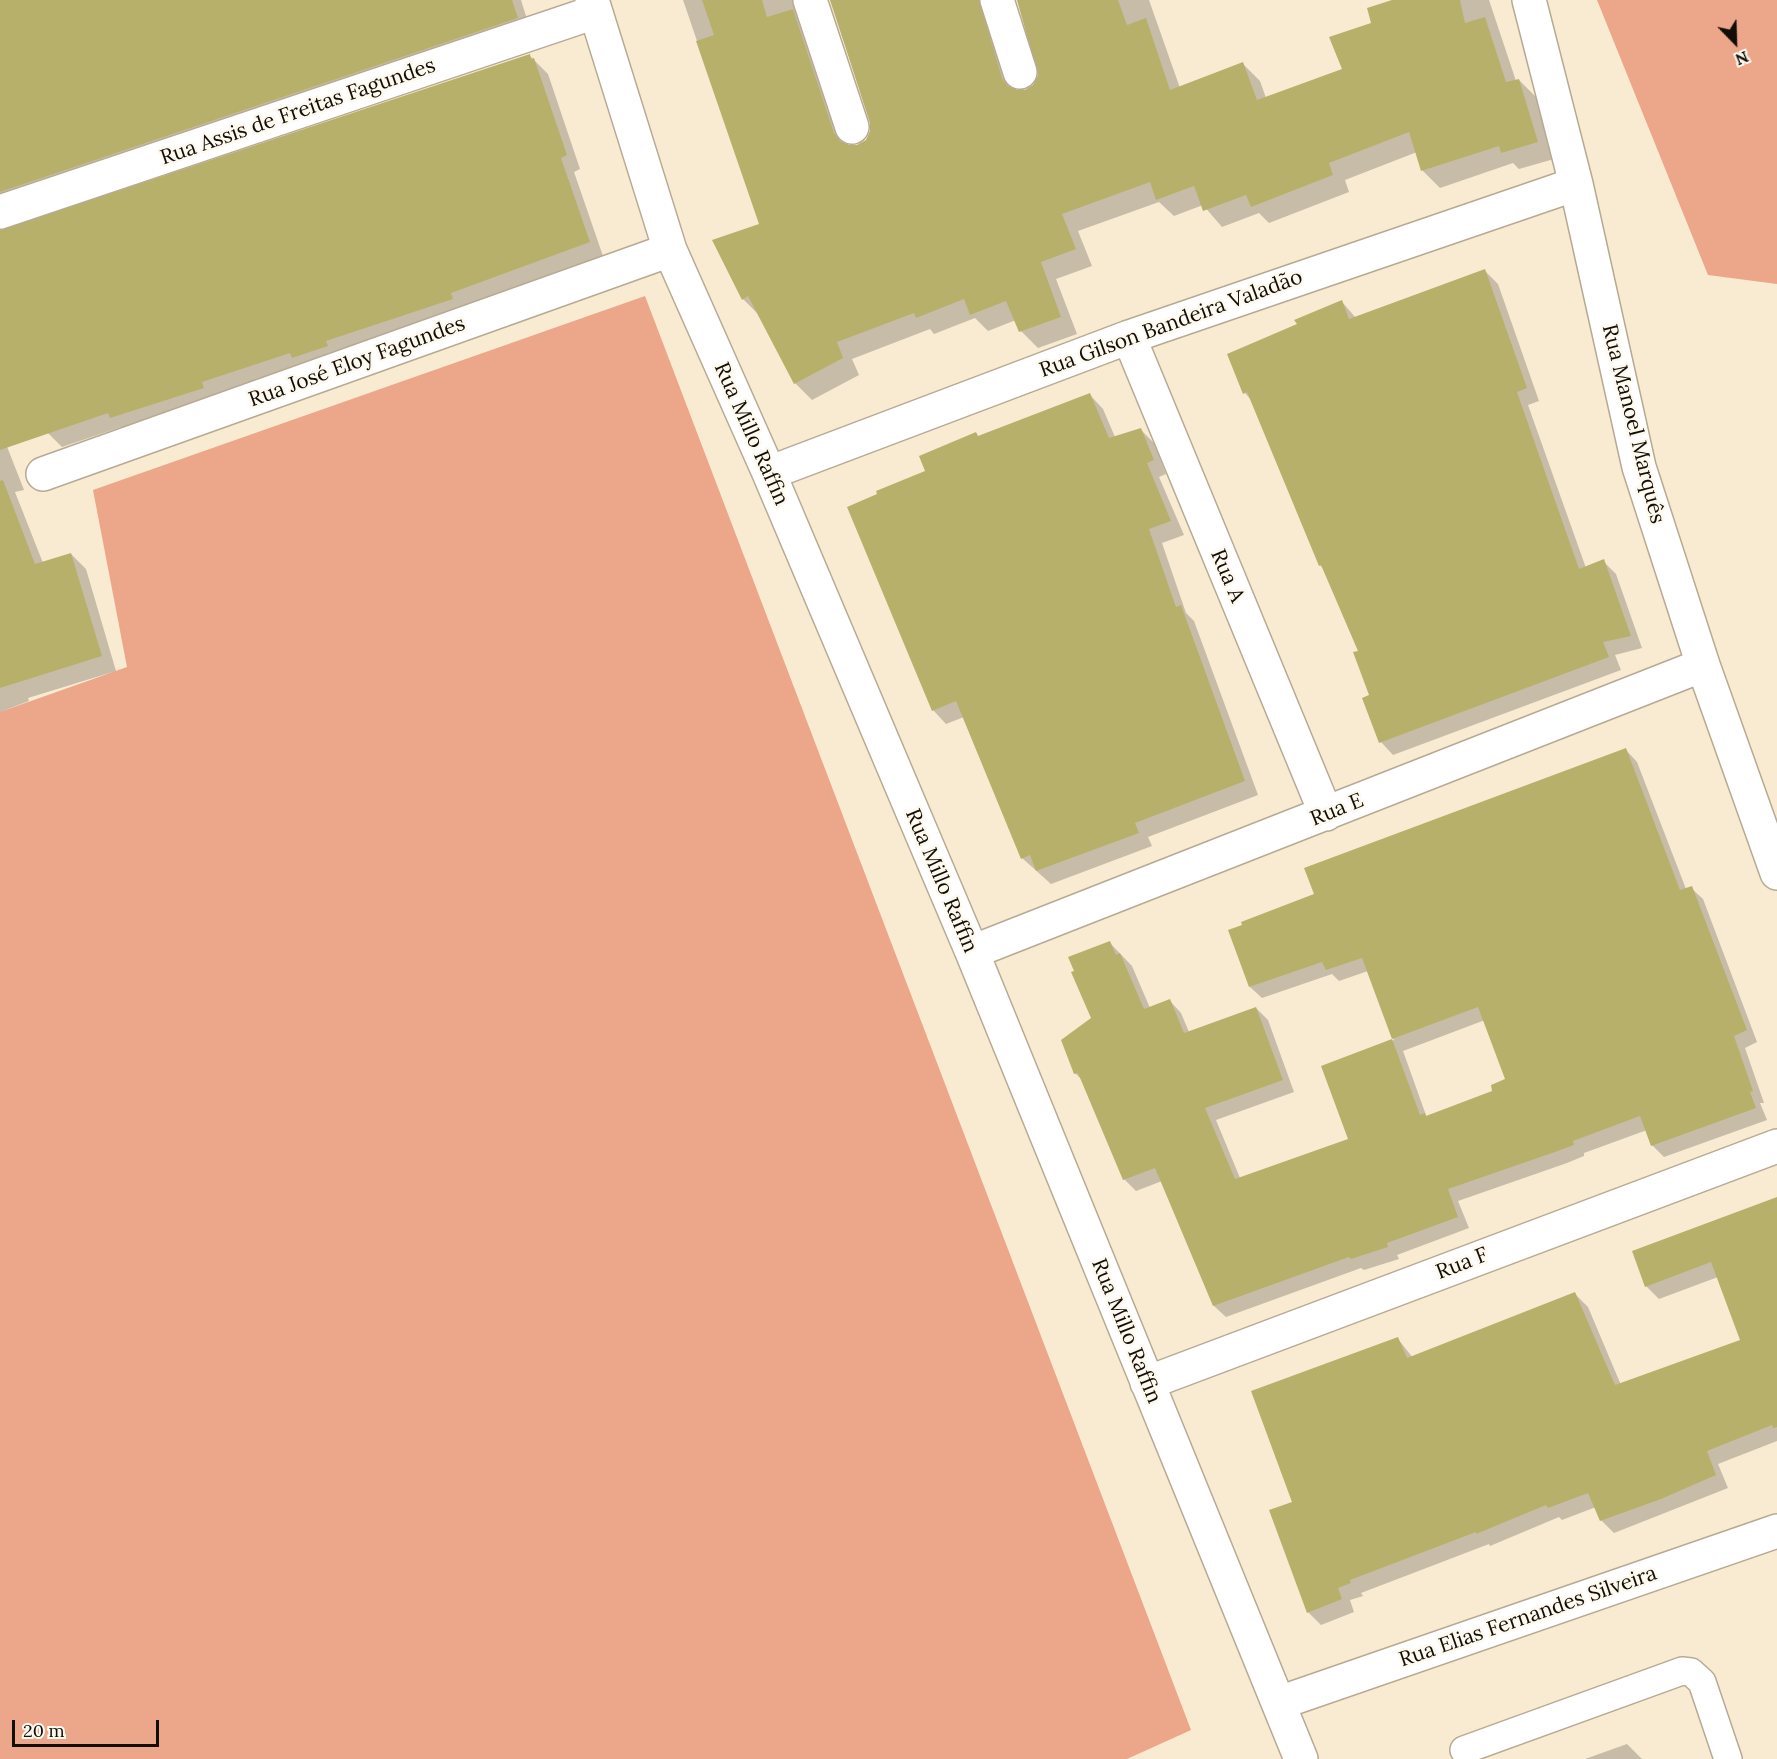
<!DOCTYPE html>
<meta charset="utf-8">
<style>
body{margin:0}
#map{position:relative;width:1777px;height:1759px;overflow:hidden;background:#f8ebd2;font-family:Lora,serif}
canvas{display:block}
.north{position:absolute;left:1705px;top:12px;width:60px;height:60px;-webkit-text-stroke:4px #fef9ef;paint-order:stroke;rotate:157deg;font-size:16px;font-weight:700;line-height:24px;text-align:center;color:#120d06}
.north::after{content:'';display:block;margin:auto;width:21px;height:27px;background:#120d06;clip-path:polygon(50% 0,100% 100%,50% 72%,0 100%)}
.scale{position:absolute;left:12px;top:1720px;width:147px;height:27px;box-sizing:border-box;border:3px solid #120d06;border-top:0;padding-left:8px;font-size:18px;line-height:21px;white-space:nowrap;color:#120d06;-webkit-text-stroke:4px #fef9ef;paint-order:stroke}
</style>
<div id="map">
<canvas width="1777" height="1759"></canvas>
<div class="north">N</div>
<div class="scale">20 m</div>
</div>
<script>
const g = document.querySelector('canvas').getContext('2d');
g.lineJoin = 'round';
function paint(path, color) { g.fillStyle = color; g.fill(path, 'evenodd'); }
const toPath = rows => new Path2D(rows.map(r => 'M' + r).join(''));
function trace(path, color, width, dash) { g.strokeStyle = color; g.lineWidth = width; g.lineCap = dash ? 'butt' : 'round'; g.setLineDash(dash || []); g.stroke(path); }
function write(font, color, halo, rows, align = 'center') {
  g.font = font + ' Lora,serif'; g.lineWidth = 5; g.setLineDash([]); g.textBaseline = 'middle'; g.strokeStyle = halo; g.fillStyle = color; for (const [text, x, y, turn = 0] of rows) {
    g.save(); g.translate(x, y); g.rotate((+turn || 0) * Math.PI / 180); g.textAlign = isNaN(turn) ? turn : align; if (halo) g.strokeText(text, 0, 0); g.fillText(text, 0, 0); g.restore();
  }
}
paint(toPath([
 [1597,0,1777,0,1777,284,1708,275],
 [645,296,1191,1730,1127,1759,0,1759,0,712,127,667,93,490]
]), '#eca68a');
paint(toPath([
 [0,0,521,0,531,32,0,214],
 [683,0,819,0,809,24,849,147,858,146,868,140,872,130,831,0,1006,0,995,23,1017,92,1026,91,1035,85,1040,76,1018,0,1149,0,1180,88,1243,64,1260,81,1266,98,1344,70,1373,24,1397,0,1489,0,1516,81,1519,80,1536,97,1554,159,1519,169,1513,163,1440,188,1423,171,1417,152,1345,180,1349,192,1269,223,1259,213,1222,227,1203,205,1174,216,1159,202,1078,231,1092,266,1056,279,1077,334,1038,348,1021,331,1016,320,988,331,975,318,934,334,930,329,852,359,859,375,812,400,795,383,760,316,743,299,760,225],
 [529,55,548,74,580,169,574,172,603,256,125,431,121,427,62,447,48,433,0,289,0,232],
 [1485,271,1498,284,1539,401,1528,405,1586,568,1603,561,1616,574,1642,648,1615,655,1621,670,1393,755,1381,742,1360,652,1325,571,1320,565,1252,401,1245,393,1299,325,1342,302,1356,318],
 [1090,395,1103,409,1115,437,1140,429,1154,443,1166,474,1159,477,1184,535,1162,543,1186,613,1194,621,1258,795,1148,837,1152,846,1051,884,1022,858,964,717,946,724,933,710,927,471,976,434,979,437],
 [0,438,6,444,24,490,15,492,43,563,71,554,86,569,116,671,28,698,29,701,0,712],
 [1626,750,1637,762,1686,889,1691,888,1703,899,1757,1042,1745,1048,1764,1103,1760,1103,1767,1120,1664,1157,1652,1145,1647,1130,1584,1153,1584,1156,1567,1163,1458,1201,1469,1228,1397,1255,1399,1259,1364,1270,1361,1268,1226,1317,1214,1306,1162,1181,1136,1191,1124,1179,1083,1081,1075,1073,1093,1019,1109,942,1132,966,1150,1008,1170,1001,1181,1013,1189,1032,1256,1008,1268,1020,1294,1092,1216,1120,1240,1178,1349,1140,1323,1067,1394,1040,1368,971,1339,981,1332,974,1262,998,1250,987,1316,895],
 [1485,1020,1507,1080,1494,1092,1427,1118,1403,1051],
 [1777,1199,1777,1441,1718,1464,1728,1488,1614,1533,1601,1520,1596,1507,1562,1520,1559,1517,1490,1546,1489,1544,1361,1593,1363,1596,1350,1600,1354,1612,1321,1625,1308,1612,1294,1502,1398,1339,1413,1358,1575,1294,1588,1307,1621,1385,1742,1340,1718,1277,1659,1299,1646,1286],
 [1627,1744,1642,1759,1585,1759]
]), '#0003');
paint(toPath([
 [0,0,512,0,518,18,0,192],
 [702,0,762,0,767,17,793,9,834,133,840,141,849,145,857,145,866,140,870,131,870,122,830,0,979,0,1002,78,1008,86,1017,90,1025,90,1033,85,1038,75,1017,0,1118,0,1127,25,1146,18,1170,90,1243,62,1257,100,1342,69,1329,37,1371,23,1367,8,1392,0,1460,0,1465,23,1485,17,1506,82,1519,79,1538,142,1501,153,1499,146,1421,171,1409,132,1329,163,1333,175,1251,207,1246,195,1203,211,1194,186,1156,200,1150,182,1062,214,1076,249,1041,262,1061,317,1019,332,1006,301,970,315,964,299,916,318,914,313,837,342,843,358,794,384,748,296,742,300,712,240,759,224,696,41,714,35],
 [530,54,531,59,534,58,567,155,561,158,590,242,451,293,453,299,326,341,328,346,292,358,290,353,202,382,204,388,110,418,108,413,0,450,0,230],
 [1485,269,1527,388,1517,392,1579,569,1604,559,1631,636,1603,642,1609,657,1379,743,1362,698,1369,695,1353,652,1358,651,1321,565,1319,566,1247,392,1243,394,1227,354,1297,324,1294,320,1342,300,1349,319],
 [1090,393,1109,438,1141,428,1154,460,1147,463,1171,521,1149,529,1176,607,1181,605,1245,781,1135,823,1139,833,1036,871,1030,855,1021,859,956,701,932,711,847,507,877,494,876,491,925,471,919,456,976,432,978,436],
 [3,480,35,564,71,553,102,656,0,688,0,481],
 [1626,748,1680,890,1692,886,1747,1030,1734,1036,1753,1091,1750,1092,1756,1108,1651,1146,1640,1116,1573,1141,1574,1145,1555,1152,1448,1189,1458,1217,1387,1243,1388,1247,1351,1259,1349,1257,1213,1306,1155,1168,1123,1180,1078,1073,1074,1074,1061,1040,1091,1018,1071,972,1074,971,1068,957,1110,941,1116,955,1120,953,1144,1009,1170,999,1184,1033,1256,1007,1283,1080,1205,1108,1235,1179,1348,1139,1321,1066,1392,1039,1362,958,1326,970,1322,962,1249,987,1228,930,1242,925,1241,922,1314,894,1304,868],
 [1478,1007,1505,1079,1491,1085,1492,1091,1426,1116,1425,1113,1420,1115,1392,1039],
 [1777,1197,1777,1427,1773,1428,1772,1425,1707,1451,1716,1475,1661,1499,1600,1521,1588,1493,1548,1508,1546,1505,1476,1534,1476,1532,1350,1580,1351,1583,1338,1588,1342,1599,1307,1613,1269,1510,1292,1502,1251,1391,1398,1337,1407,1358,1575,1292,1615,1385,1740,1340,1711,1262,1645,1287,1632,1251]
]), '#b7b06a');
const service = toPath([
 [1464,1750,1682,1671,1691,1672,1702,1682,1728,1759]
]);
const minor = toPath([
 [592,0,670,250,769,473,972,952,1301,1759],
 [810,0,852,127],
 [997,0,1020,72],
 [1529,0,1576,184,1639,467,1703,665,1777,873],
 [0,212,595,12],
 [1129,337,1326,814],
 [769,473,1129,337,1576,184],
 [43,474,670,250],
 [972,952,1703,665],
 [1147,1383,1777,1146],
 [1279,1703,1777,1531]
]);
trace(service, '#b7aa93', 30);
trace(minor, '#b7aa93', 36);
trace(service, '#fff', 27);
trace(minor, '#fff', 33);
write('21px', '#120d06', '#fef9ef', [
 ["Rua Assis de Freitas Fagundes",298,112,-19],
 ["Rua Gilson Bandeira Valadão",1171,324,-20],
 ["Rua José Eloy Fagundes",357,362,-20],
 ["Rua Manoel Marquês",1633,424,76],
 ["Rua Millo Raffin",751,434,66],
 ["Rua A",1227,576,67],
 ["Rua E",1337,810,-22],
 ["Rua Millo Raffin",941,881,67],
 ["Rua F",1462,1264,-21],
 ["Rua Millo Raffin",1126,1331,68],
 ["Rua Elias Fernandes Silveira",1528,1617,-19]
]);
</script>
